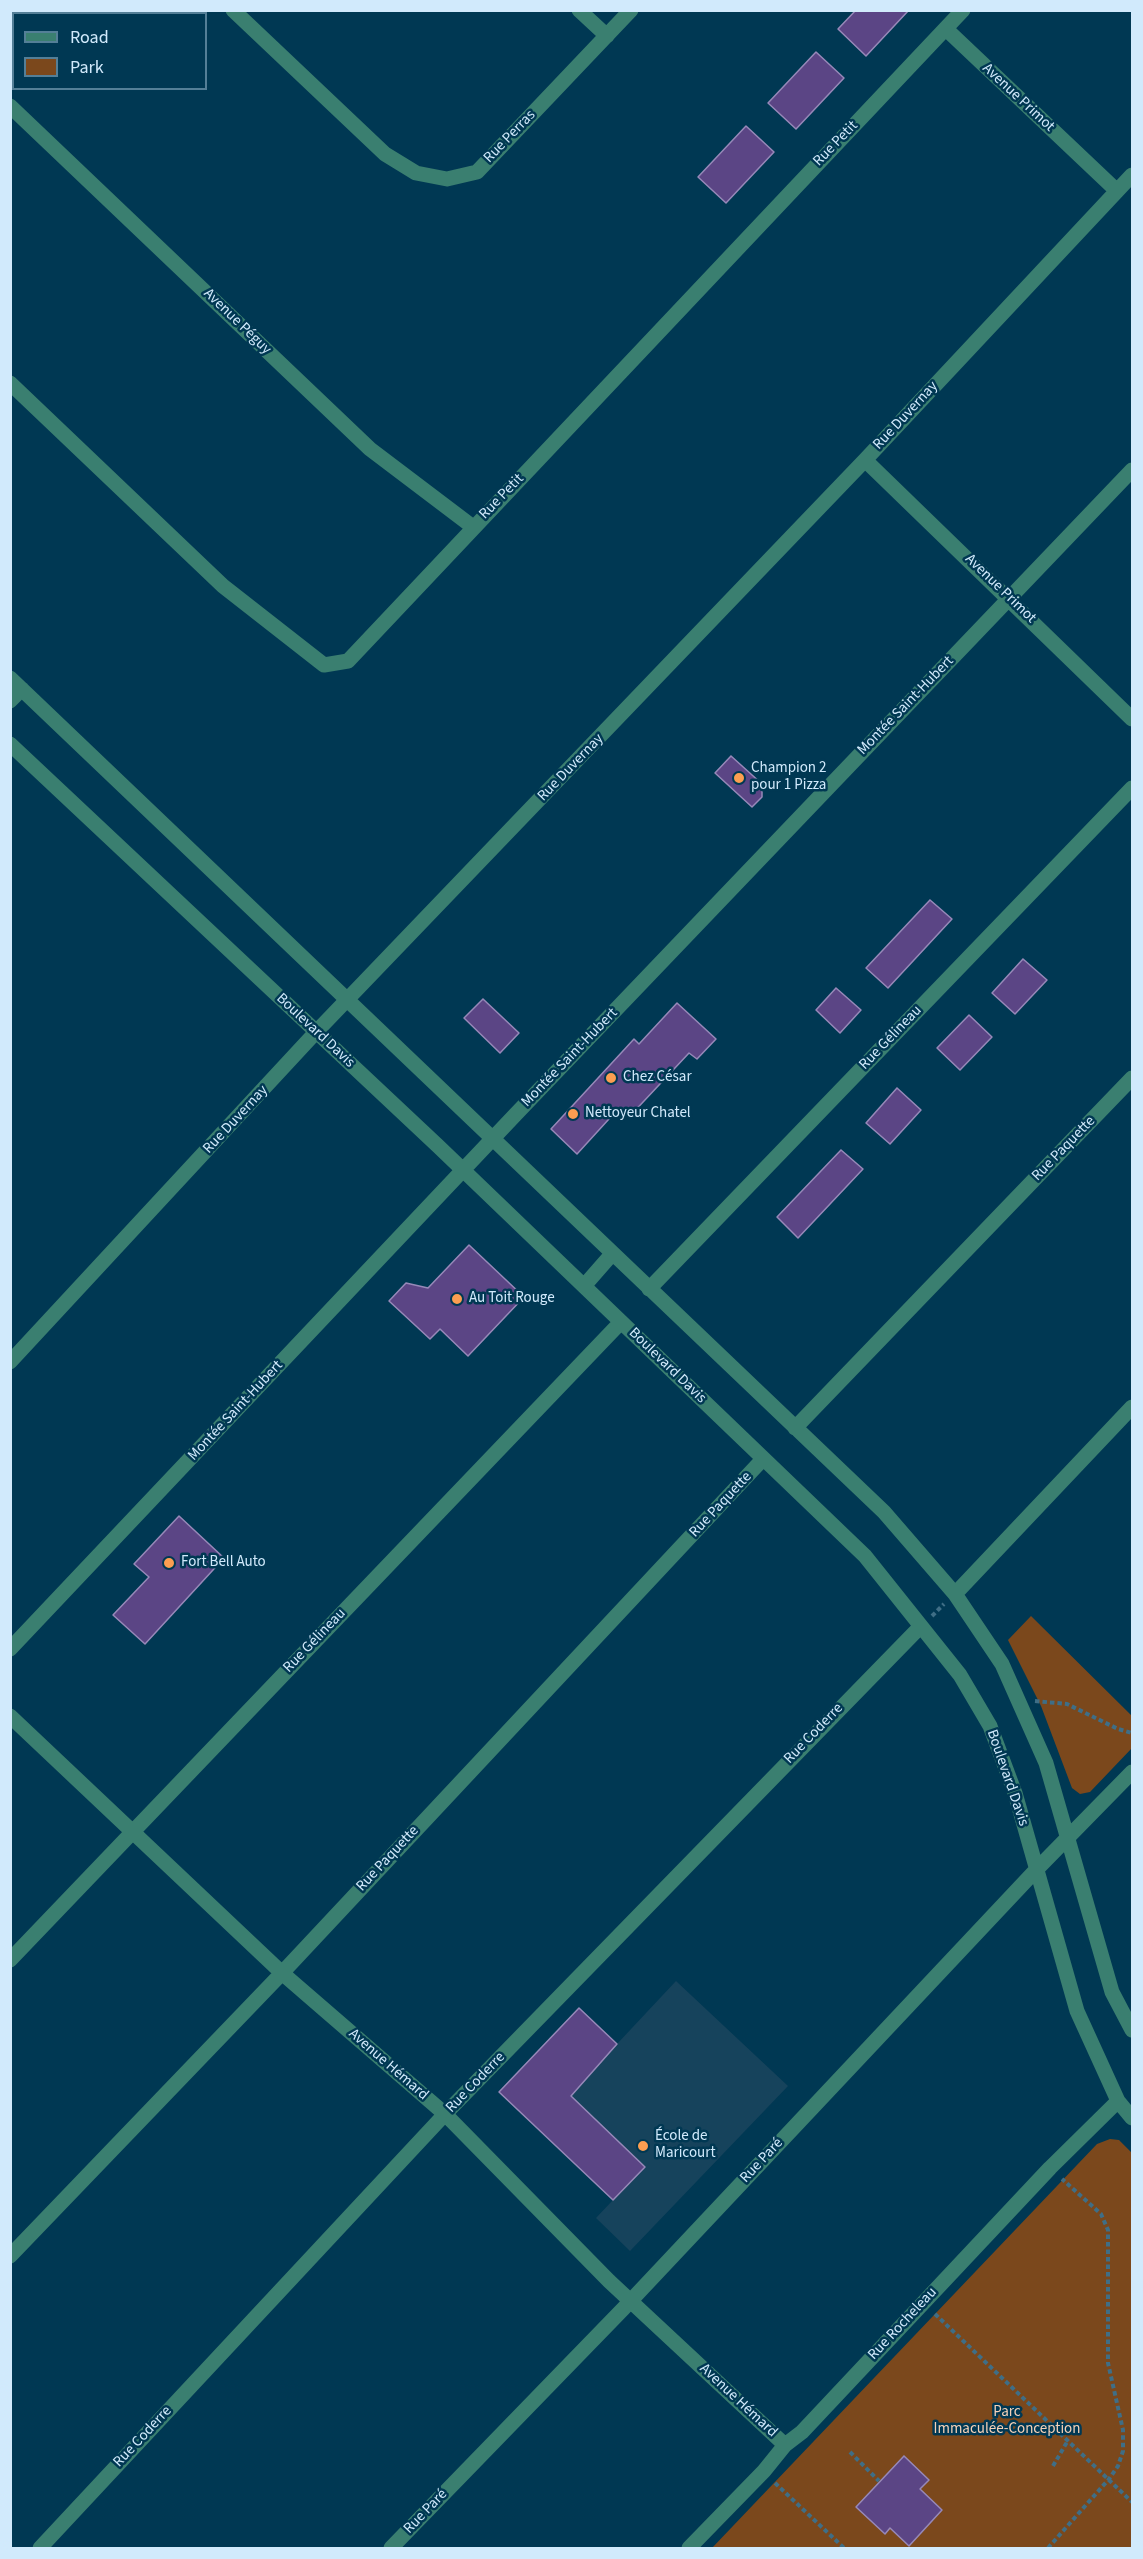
<!DOCTYPE html>
<meta charset="utf-8">
<style>
body{margin:0}
#map{position:relative;width:1143px;height:2559px;overflow:hidden;background:#003853;font-family:"Source Sans 3",sans-serif}
canvas{display:block}
.frame{position:absolute;inset:0;border:12px solid #d1eafc;pointer-events:none}
.legend{position:absolute;left:12px;top:12px;width:195px;height:78px;box-sizing:border-box;background:#003853;border:2px solid #547f97;margin:0;padding:8px 10px;list-style:none;font-size:18px;color:#d1eafc}
.legend li{display:flex;align-items:center;gap:12px;height:30px}
.legend b{width:30px;border:2px solid #547f97}
</style>
<div id="map">
<canvas width="1143" height="2559"></canvas>
<div class="frame"></div>
<ul class="legend">
<li><b style="height:8px;background:#3a7f70"></b>Road</li>
<li><b style="height:16px;background:#7b481c"></b>Park</li>
</ul>
</div>
<script>
const g = document.querySelector('canvas').getContext('2d');
g.lineJoin = 'round';
function paint(path, color) { g.fillStyle = color; g.fill(path, 'evenodd'); }
const toPath = rows => new Path2D(rows.map(r => 'M' + r).join(''));
function trace(path, color, width, dash) { g.strokeStyle = color; g.lineWidth = width; g.lineCap = dash ? 'butt' : 'round'; g.setLineDash(dash || []); g.stroke(path); }
function write(font, color, halo, rows, align = 'center') {
  g.font = font + ' "Source Sans 3",sans-serif'; g.lineWidth = 5; g.setLineDash([]); g.textBaseline = 'middle'; g.strokeStyle = halo; g.fillStyle = color; for (const [text, x, y, turn = 0] of rows) {
    g.save(); g.translate(x, y); g.rotate((+turn || 0) * Math.PI / 180); g.textAlign = isNaN(turn) ? turn : align; if (halo) g.strokeText(text, 0, 0); g.fillText(text, 0, 0); g.restore();
  }
}
paint(toPath([
 [676,1981,788,2086,630,2251,596,2218,613,2200,499,2092,579,2008,617,2044]
]), '#16435c');
paint(toPath([
 [1031,1616,1132,1716,1132,1748,1090,1792,1080,1794,1072,1788,1041,1706,1008,1640],
 [1110,2139,1119,2140,1132,2153,1132,2548,712,2548,1097,2144]
]), '#7b481c');
const building = toPath([
 [856,10,909,10,866,56,838,29,856,10],
 [816,52,844,78,796,129,768,103,816,52],
 [746,126,774,152,726,203,698,177,746,126],
 [731,756,762,784,762,797,752,807,715,773,731,756],
 [930,900,952,919,888,988,866,968,930,900],
 [1023,959,1047,980,1015,1014,992,993,1023,959],
 [836,988,861,1010,840,1033,816,1010,836,988],
 [483,999,519,1033,500,1053,464,1018,483,999],
 [677,1003,716,1039,697,1059,689,1053,629,1117,619,1108,577,1154,551,1129,634,1039,639,1044,677,1003],
 [969,1015,992,1037,960,1070,937,1048,969,1015],
 [897,1088,921,1110,890,1144,866,1123,897,1088],
 [841,1150,863,1169,798,1238,777,1217,841,1150],
 [469,1245,524,1297,468,1356,440,1329,430,1339,389,1301,406,1283,428,1288,469,1245],
 [179,1516,224,1558,145,1644,113,1615,149,1577,134,1564,179,1516],
 [579,2008,617,2044,571,2096,645,2167,613,2200,499,2092,579,2008],
 [904,2456,929,2480,920,2489,942,2510,909,2546,890,2528,885,2534,856,2507,904,2456]
]);
paint(building, '#5b4585');
trace(building, '#9789b9', 1.5);
trace(toPath([
 [932,1616,944,1604],
 [1035,1701,1067,1704,1118,1729,1132,1733],
 [935,2314,1132,2502],
 [850,2452,879,2481],
 [1053,2466,1067,2442],
 [775,2483,844,2548],
 [1048,2548,1109,2479,1118,2466,1123,2451,1123,2430,1108,2363,1108,2230,1101,2214,1062,2179]
]), '#3f6e86', 4, [4.5, 3]);
trace(toPath([
 [233,10,385,154,416,173,447,179,477,172,631,10],
 [579,10,607,36],
 [55,14,58,10],
 [946,29,1117,191],
 [10,63,14,59],
 [10,106,370,449,473,527],
 [10,383,223,586,324,665,348,661,963,10],
 [865,460,1132,719],
 [10,678,884,1512,955,1594,1002,1664,1046,1763,1112,1992,1132,2030],
 [10,701,22,689],
 [10,744,438,1146,865,1556,960,1675,990,1726,1015,1793,1077,2011,1118,2101,1132,2118],
 [584,1286,612,1254],
 [649,1289,1132,788],
 [10,1362,316,1032,865,460,1132,175],
 [795,1428,1132,1078],
 [955,1594,1132,1407],
 [10,1649,515,1115,1132,470],
 [10,1716,282,1973,445,2114,609,2281,785,2445],
 [10,1960,621,1322],
 [10,2256,282,1973,763,1459],
 [40,2548,445,2114,921,1626],
 [391,2548,623,2309,1036,1870,1132,1772],
 [689,2548,764,2471,785,2445,802,2432,1050,2168,1118,2101]
]), '#3a7f70', 15);
for (const [x, y, r, color] of [
 [739,778,6,"#fb9e51"],
 [611,1078,6,"#fb9e51"],
 [573,1114,6,"#fb9e51"],
 [457,1299,6,"#fb9e51"],
 [169,1563,6,"#fb9e51"],
 [643,2146,6,"#fb9e51"]
]) { const dot = new Path2D(); dot.arc(x, y, r, 0, 2 * Math.PI); g.fillStyle = color; g.fill(dot); trace(dot, '#003853', 2); }
write('15px', '#d1eafc', '#003853', [
 ["Avenue Primot",1018,98,43],
 ["Rue Perras",510,137,-46],
 ["Rue Petit",836,144,-46],
 ["Avenue Péguy",237,322,44],
 ["Rue Duvernay",906,416,-47],
 ["Rue Petit",502,497,-46],
 ["Avenue Primot",1000,589,44],
 ["Montée Saint-Hubert",906,706,-46],
 ["Rue Duvernay",571,768,-46],
 ["Boulevard Davis",315,1031,43],
 ["Rue Gélineau",891,1038,-46],
 ["Montée Saint-Hubert",570,1058,-46],
 ["Rue Duvernay",236,1120,-47],
 ["Rue Paquette",1064,1149,-46],
 ["Boulevard Davis",667,1366,44],
 ["Montée Saint-Hubert",236,1411,-47],
 ["Rue Paquette",721,1505,-47],
 ["Rue Gélineau",315,1641,-46],
 ["Rue Coderre",814,1734,-46],
 ["Boulevard Davis",1007,1778,71],
 ["Rue Paquette",388,1859,-47],
 ["Avenue Hémard",388,2065,41],
 ["Rue Coderre",476,2083,-46],
 ["Rue Paré",762,2161,-47],
 ["Rue Rocheleau",903,2324,-47],
 ["Avenue Hémard",738,2401,43],
 ["Rue Coderre",143,2437,-47],
 ["Rue Paré",426,2512,-46]
]);
write('15px', '#d1eafc', '#003853', [
 ["Champion 2",751,769],
 ["pour 1 Pizza",751,786],
 ["Chez César",623,1078],
 ["Nettoyeur Chatel",585,1114],
 ["Au Toit Rouge",469,1299],
 ["Fort Bell Auto",181,1563],
 ["École de",655,2137],
 ["Maricourt",655,2154]
], 'left');
write('15px', '#f6d2b8', '#003853', [
 ["Parc",1007,2413],
 ["Immaculée-Conception",1007,2430]
]);
</script>
